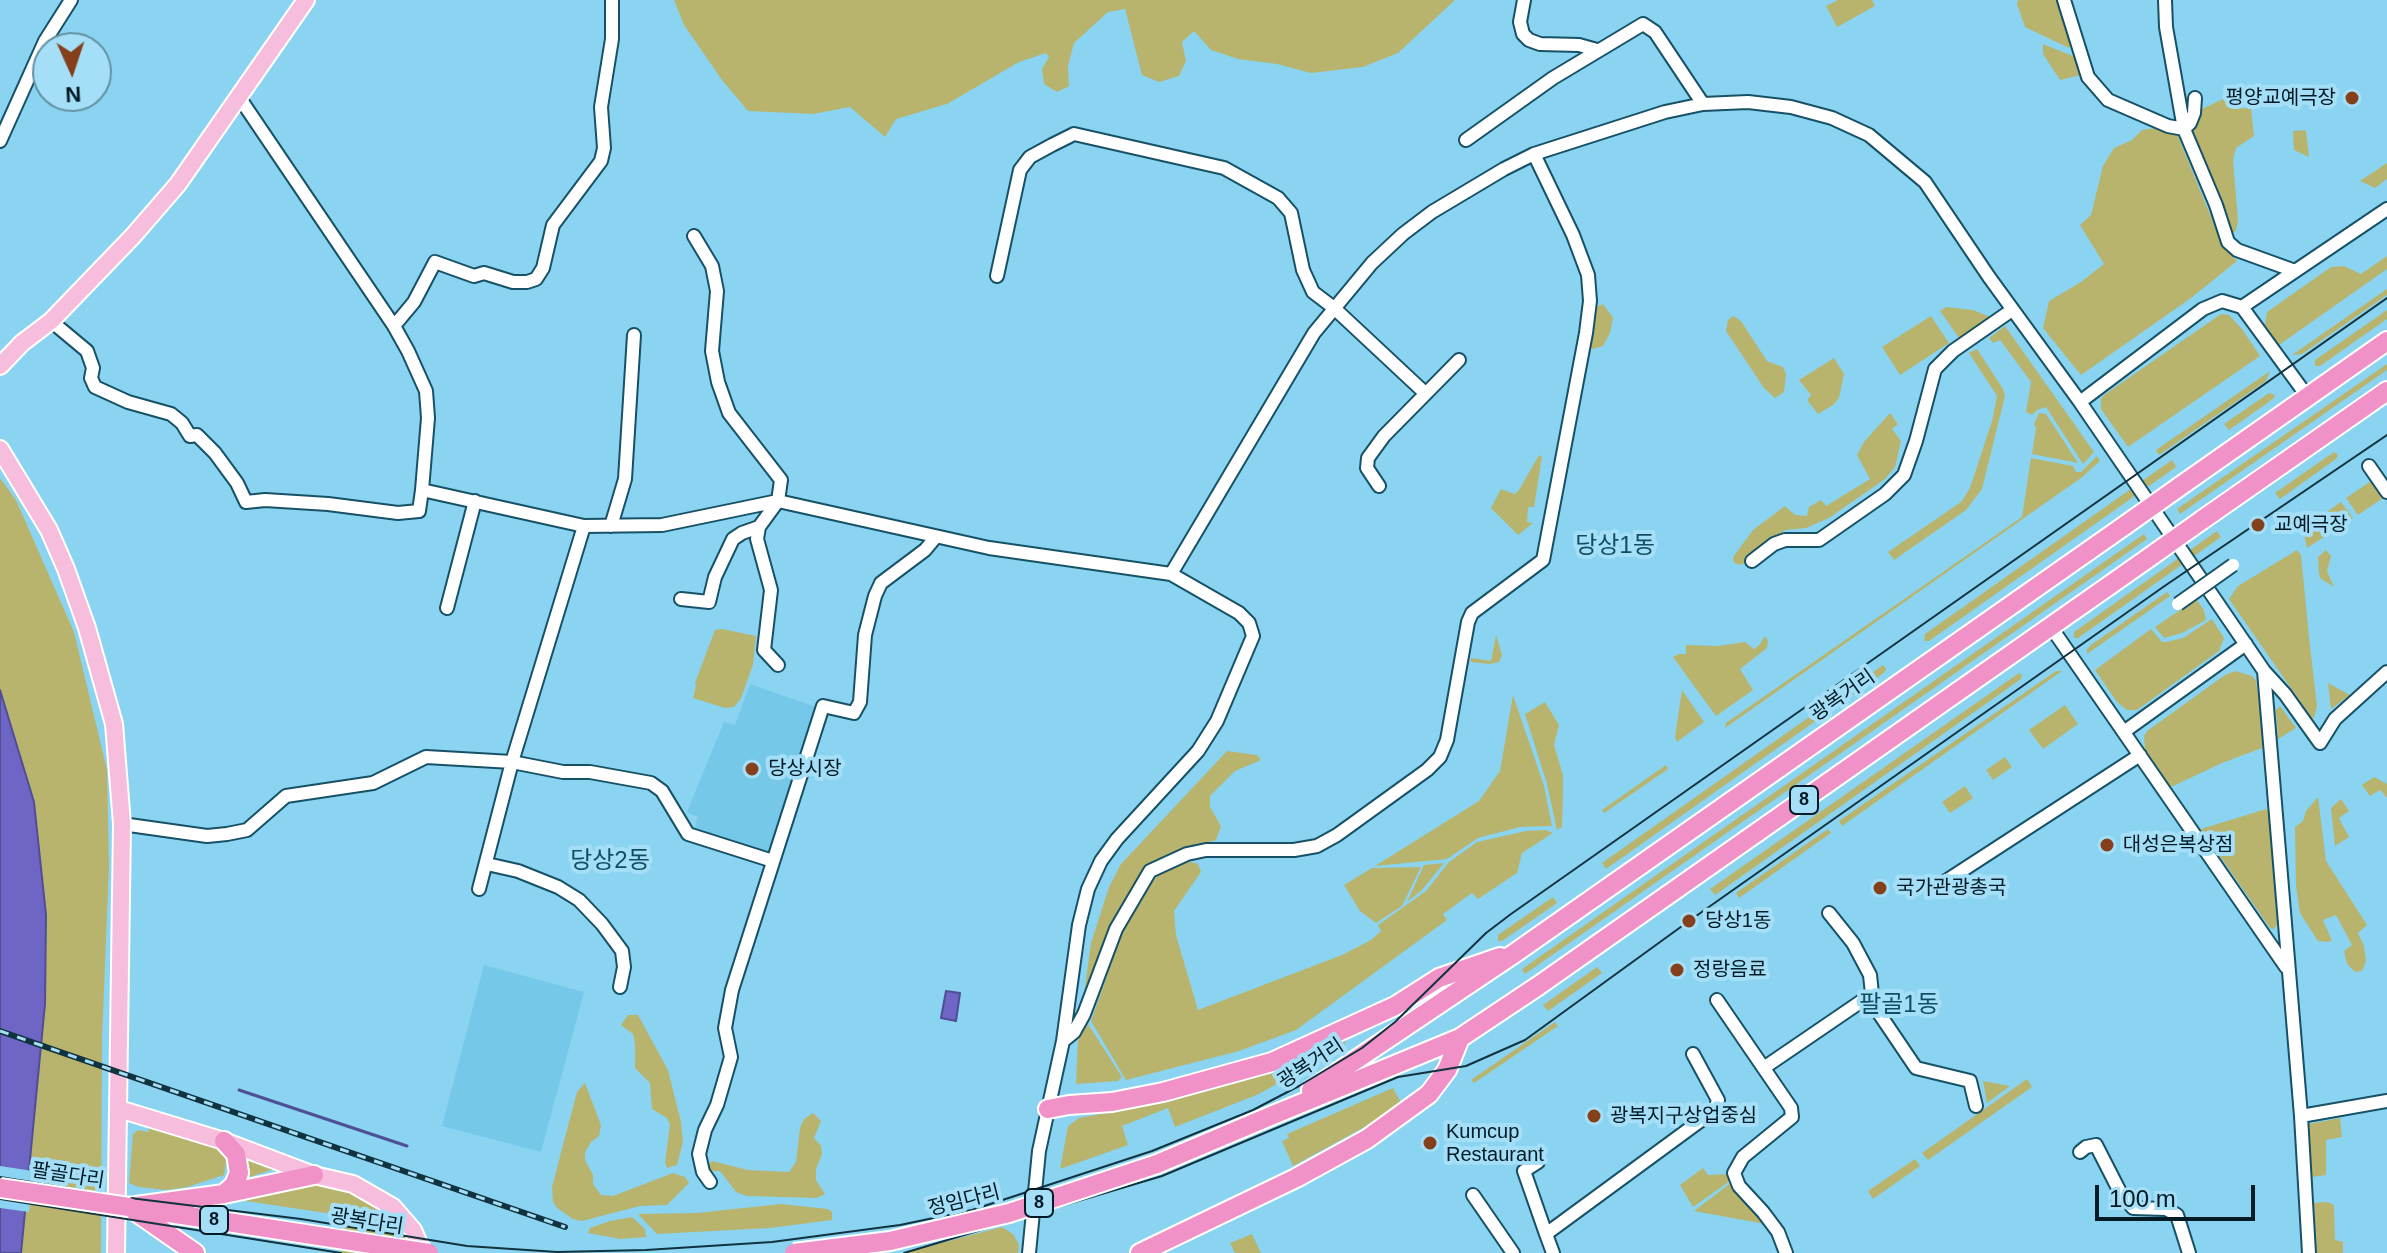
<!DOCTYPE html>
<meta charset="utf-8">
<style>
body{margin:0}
#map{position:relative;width:2387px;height:1253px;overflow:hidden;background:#8ad4f2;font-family:Arial,sans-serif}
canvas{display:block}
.north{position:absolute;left:32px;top:32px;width:80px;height:80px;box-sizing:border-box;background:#a5dff7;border:2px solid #6391a3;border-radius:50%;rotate:177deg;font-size:22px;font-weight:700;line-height:32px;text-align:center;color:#001b26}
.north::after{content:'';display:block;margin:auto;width:28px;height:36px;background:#853f1a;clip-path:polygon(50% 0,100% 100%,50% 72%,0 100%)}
.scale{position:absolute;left:2095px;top:1185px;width:160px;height:36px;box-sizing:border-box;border:4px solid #001b26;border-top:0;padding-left:10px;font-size:24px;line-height:28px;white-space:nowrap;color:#001b26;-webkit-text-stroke:6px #a5dff7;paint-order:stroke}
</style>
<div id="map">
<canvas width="2387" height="1253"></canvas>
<div class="north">N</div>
<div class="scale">100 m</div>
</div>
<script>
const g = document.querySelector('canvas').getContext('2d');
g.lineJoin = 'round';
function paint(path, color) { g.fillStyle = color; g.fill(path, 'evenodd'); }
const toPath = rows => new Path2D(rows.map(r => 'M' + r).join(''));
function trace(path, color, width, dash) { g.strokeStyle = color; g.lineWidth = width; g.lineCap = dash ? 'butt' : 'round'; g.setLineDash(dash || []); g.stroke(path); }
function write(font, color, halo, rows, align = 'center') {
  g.font = font + ' Arial,"Noto Sans KR",sans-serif'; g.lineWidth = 8; g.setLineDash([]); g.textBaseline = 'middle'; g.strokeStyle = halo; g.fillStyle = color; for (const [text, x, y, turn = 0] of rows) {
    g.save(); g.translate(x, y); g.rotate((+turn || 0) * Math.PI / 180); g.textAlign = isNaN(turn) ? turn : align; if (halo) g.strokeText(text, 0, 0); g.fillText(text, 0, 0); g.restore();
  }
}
paint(toPath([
 [750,684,819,708,771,857,693,833,698,817,687,812,724,722,735,725],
 [484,965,584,992,541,1152,442,1126]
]), '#76c8e9');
paint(toPath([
 [674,0,1455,0,1398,53,1363,67,1311,73,1277,64,1238,59,1211,50,1194,31,1182,42,1186,61,1179,76,1159,82,1142,75,1125,9,1108,12,1074,43,1068,66,1069,86,1057,92,1044,84,1042,69,1049,57,1046,53,1019,62,947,104,896,119,885,137,850,107,813,114,748,111,722,80,684,25],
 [1838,0,1872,0,1875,6,1837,27,1826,6],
 [2018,0,2059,0,2072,41,2069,48,2025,27,2017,4],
 [2043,44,2073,56,2081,75,2060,80,2043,54],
 [2225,98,2231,107,2251,109,2254,136,2236,148,2233,160,2238,220,2236,231,2231,233,2191,132,2196,112],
 [2162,127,2177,134,2222,244,2237,261,2191,298,2081,375,2043,328,2049,301,2081,282,2104,264,2080,225,2091,215,2103,166,2114,148,2132,140,2142,130],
 [2306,130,2309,157,2294,150,2293,131],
 [2387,163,2387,179,2375,188,2360,181],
 [2387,256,2387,269,2279,345,2265,325,2267,312,2331,267,2344,266,2361,274],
 [2387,289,2387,295,2302,354,2292,355],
 [1603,304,1613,318,1610,333,1603,346,1593,349,1587,346,1592,314,1596,307],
 [1946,307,1973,310,1990,317,1959,338,1940,311],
 [2387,310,2387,319,2320,366,2315,366,2315,360],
 [2221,314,2229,315,2242,329,2260,356,2128,447,2101,409,2101,399,2104,395],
 [1733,316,1741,321,1767,361,1783,367,1786,374,1784,392,1775,398,1764,388,1726,331,1728,320],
 [1931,316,1949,343,1900,375,1882,347],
 [2005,326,2094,452,2083,464,2046,407,2037,410,2032,415,2026,412,2031,382,2000,340,1993,343,1989,338],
 [1977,349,2003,389,2005,396,1982,489,1966,510,1894,560,1888,552,1961,502,1970,488,1992,421,1997,396,1969,353],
 [1834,358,1844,374,1839,398,1833,405,1818,414,1807,400,1811,395,1799,380],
 [2387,364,2387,370,2180,514,2177,509],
 [2270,371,2266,381,2159,455,2156,450],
 [2269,393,2275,395,2273,399,2229,430,2224,424],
 [1890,413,1898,424,1892,429,1901,441,1895,467,1885,479,1829,518,1806,528,1785,530,1751,555,1742,565,1734,563,1733,557,1753,530,1785,506,1795,515,1807,516,1809,507,1821,500,1826,506,1870,479,1857,455,1864,442],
 [2039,413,2046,414,2078,463,2032,454,2036,428,2034,424],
 [2334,452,2338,455,2336,459,2280,499,2275,493],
 [1539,455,1542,457,1534,507,1528,507,1527,522,1533,523,1518,535,1491,508,1501,489,1515,494,1519,490],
 [2097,456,2100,461,2081,478,1725,728,1726,723,2022,517,2031,458,2073,466,2076,472,2081,472],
 [2172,460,2176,467,1929,641,1924,641,1925,634],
 [0,478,16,500,74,632,107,770,109,865,102,1040,101,1253,21,1253,45,1004,46,915,34,802,0,690],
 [2371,481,2383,498,2358,515,2346,498],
 [2341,502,2353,518,2341,526,2314,521],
 [2310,524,2324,526,2336,529,2307,548,2303,530],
 [2217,531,2221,537,2078,638,2074,638,2074,632],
 [2144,534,2147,539,1525,974,1522,969],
 [2297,550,2301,555,2309,637,2317,706,2314,718,2311,717,2229,599,2238,586],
 [2326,550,2331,556,2327,571,2334,587,2320,578,2319,573,2318,557],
 [2167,592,2170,596,2087,654,2087,649,2091,645],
 [2196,599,2204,610,2206,620,2182,633,2164,638,2155,627],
 [2212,619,2224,638,2219,651,2137,710,2127,710,2117,702,2095,670,2151,629,2162,642,2166,642,2183,638],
 [722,629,756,636,753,665,741,698,734,707,725,708,693,698,696,686,695,683,715,630],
 [1496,635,1502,655,1499,662,1489,664,1471,662,1471,658,1491,661],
 [1765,636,1768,641,1767,648,1740,669,1753,690,1716,716,1673,657,1679,654,1686,654,1686,645,1718,646,1745,642,1754,649,1760,644],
 [1883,665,1886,668,1885,672,1606,869,1602,863],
 [2056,671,2062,671,1842,826,1839,821],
 [2235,671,2252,676,2256,681,2263,724,2262,748,2222,763,2171,787,2145,750,2144,736,2147,731,2225,675],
 [2019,673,2022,675,2021,679,1715,895,1710,889],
 [2328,683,2350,695,2331,709],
 [1682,690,1704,722,1677,742,1675,737],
 [1513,695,1544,786,1552,826,1520,827,1478,838,1447,859,1375,866,1479,801,1500,771],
 [1545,702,1559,725,1554,745,1563,775,1563,795,1562,827,1557,830,1547,784,1525,714],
 [2065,705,2078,724,2043,749,2029,730],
 [2280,706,2296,728,2278,739,2276,710],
 [1227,751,1257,755,1261,760,1235,771,1210,796,1210,807,1221,826,1216,840,1168,856,1151,866,1083,1002,1091,943,1109,887,1121,864],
 [2005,757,2012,767,1993,780,1986,770],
 [1666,765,1668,769,1604,813,1602,810],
 [2374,777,2387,784,2387,798,2380,790,2370,796,2362,785],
 [1965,786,1973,798,1950,813,1942,802],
 [2318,797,2326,861,2367,925,2358,933,2364,946,2366,961,2362,971,2355,972,2347,964,2344,951,2352,945,2336,915,2323,920,2332,941,2327,942,2318,941,2300,913,2296,886,2295,827,2303,821,2306,811],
 [2341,799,2349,811,2339,818,2349,837,2335,846,2331,808],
 [2266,809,2269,814,2277,924,2274,929,2270,928,2201,829],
 [1828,829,1831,833,1739,898,1736,893],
 [1546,830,1553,833,1522,853,1517,873,1478,899,1472,893,1443,914,1447,920,1296,1030,1239,1051,1126,1080,1091,1021,1120,939,1144,891,1160,873,1187,861,1198,864,1201,872,1174,911,1176,935,1198,1010,1342,955,1371,940,1381,931,1378,925,1426,891,1449,862,1477,842,1526,831],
 [1444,863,1422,890,1407,902,1424,865],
 [1421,867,1402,906,1376,923,1360,911,1344,885,1372,868],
 [1553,897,1557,903,1502,941,1498,941,1498,935],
 [1597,967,1602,973,1548,1011,1543,1005],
 [628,1015,638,1015,668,1070,681,1122,683,1142,677,1165,667,1168,665,1162,670,1125,667,1118,652,1109,650,1083,635,1068,635,1044,633,1034,621,1025],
 [1555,1022,1558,1026,1474,1083,1471,1080],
 [1088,1024,1122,1077,1118,1081,1076,1084,1078,1040],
 [1340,1039,1346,1040,1344,1046,1259,1094,1175,1127,1168,1108,1122,1126,1128,1145,1060,1169,1068,1126,1079,1118,1167,1102,1250,1079],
 [2027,1079,2032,1087,1928,1160,1922,1153],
 [1983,1081,2010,1086,1987,1103],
 [585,1083,601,1125,599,1136,591,1142,585,1152,585,1160,593,1175,593,1184,601,1195,613,1196,673,1173,685,1177,689,1183,667,1205,640,1206,582,1221,573,1219,557,1208,553,1202,552,1187,563,1145,577,1092],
 [1393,1088,1403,1106,1293,1166,1282,1141,1289,1138,1287,1134],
 [813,1113,821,1121,814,1138,821,1146,822,1154,816,1169,816,1180,825,1194,817,1198,747,1196,736,1192,720,1171,711,1171,707,1167,712,1161,748,1170,789,1172,796,1162,800,1128,804,1119],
 [2340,1118,2342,1137,2326,1140,2326,1175,2311,1177,2309,1124],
 [149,1126,224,1149,226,1162,224,1175,187,1187,166,1190,139,1187,129,1183,133,1134,138,1130,148,1132],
 [245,1156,278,1168,246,1178],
 [1915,1159,1920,1166,1873,1199,1868,1191],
 [1703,1168,1708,1175,1730,1174,1730,1181,1693,1207,1680,1185],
 [1732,1182,1734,1188,1765,1224,1694,1211],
 [320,1183,346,1187,388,1210,402,1226,414,1253,340,1253,345,1216,233,1199],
 [2327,1202,2334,1205,2335,1240,2343,1242,2343,1253,2317,1253,2314,1203],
 [781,1204,828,1209,832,1212,832,1220,770,1228,657,1234,638,1214,697,1213],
 [632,1217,645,1229,646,1237,620,1239,588,1233,590,1228,610,1221],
 [1002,1227,1013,1234,1019,1245,1018,1253,903,1253],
 [1252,1234,1261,1253,1235,1253,1230,1243]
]), '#b8b46e');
const water = toPath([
 [0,690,34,802,46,915,45,1004,21,1253,0,1253,0,690],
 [946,991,960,993,956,1021,941,1018,946,991]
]);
paint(water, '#6f65c5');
trace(water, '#4e4f95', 2);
paint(toPath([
 [0,1166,33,1171,29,1212,0,1208]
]), '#8ad4f2');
trace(toPath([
 [239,1090,407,1146]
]), '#4e4f95', 3);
const minor = toPath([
 [1524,0,1520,22,1523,34,1529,40,1540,44,1579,45,1597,50],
 [2064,0,2088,77,2108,100,2168,126,2184,129,2216,205,2228,242,2237,250,2295,271],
 [2165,0,2166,27,2184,129],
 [239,97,394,326,408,351,426,391,428,418,422,490,584,526,662,525,778,501,781,480,729,413,718,382,712,351,717,291,712,266,694,236],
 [2184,129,2190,123,2194,113,2195,98],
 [1466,140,1553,78,1643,24,1655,32,1703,104],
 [0,141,45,41,71,0],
 [997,276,1020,170,1030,157,1052,145,1074,134,1224,168,1278,198,1291,213,1303,270,1313,292,1334,308,1425,393],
 [2242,307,2387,209],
 [51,321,87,351,93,368,91,378,95,387,128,402,171,414,182,423,190,436,197,435,215,453,237,483,246,502,265,500,328,504,398,513,419,511,422,490],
 [394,326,414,302,435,262,474,276,484,273,513,282,527,282,536,279,543,268,553,225,601,161,604,148,601,107,612,39,612,0],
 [2080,402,2203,309,2222,301,2242,307,2307,396],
 [2369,466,2387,492],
 [1379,486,1367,468,1368,458,1384,436,1459,360],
 [611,526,625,479,634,335],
 [1752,561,1774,544,1785,540,1819,540,1885,494,1904,475,1916,441,1935,369,1953,351,2012,310],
 [681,599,709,602,715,577,733,539,742,533,759,527],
 [447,608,475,501],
 [2051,627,2286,967],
 [778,665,764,650,771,590,757,539,759,527,778,501,989,548,1171,574],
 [2264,671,2285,694,2320,743,2335,719,2387,672],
 [2125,731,2246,644],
 [122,824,207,836,227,834,247,830,286,796,373,783,426,757,512,762,563,772,590,772,651,783,662,791,688,834,773,861],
 [487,864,518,871,558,887,579,900,602,924,622,951,624,967,620,987],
 [1946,881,2140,755],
 [479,889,512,762,584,526],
 [1868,997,1916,1068,1970,1081,1976,1106],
 [1717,1000,1791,1108,1792,1117,1743,1157,1734,1173,1739,1186,1763,1212,1778,1232,1786,1253],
 [1063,1041,1074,1032,1084,1014,1116,929,1150,871,1187,854,1206,850,1294,850,1317,846,1337,835,1427,770,1440,757,1447,740,1468,622,1472,613,1543,560,1586,333,1590,301,1588,275,1573,235,1534,154],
 [1765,1067,1872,994,1870,975,1853,943,1829,913],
 [2301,1116,2387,1101],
 [2080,1152,2086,1147,2096,1145,2120,1192,2133,1208,2166,1209,2177,1215,2189,1253],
 [1538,1162,1524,1171,1546,1234],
 [710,1182,703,1172,699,1154,705,1130,717,1105,731,1057,725,1028,732,990,823,706,854,713,860,702,865,635,875,596,881,583,925,550,935,538],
 [1473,1195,1513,1253],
 [1029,1253,1039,1151,1063,1041,1079,925,1088,889,1101,861,1117,839,1198,751,1217,721,1253,636,1249,623,1239,613,1171,574,1314,333,1372,263,1403,234,1432,212,1504,169,1534,154,1665,112,1703,104,1748,102,1791,107,1832,118,1869,135,1925,182,1989,277,2080,402,2264,671,2301,1116,2309,1253],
 [1553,1253,1546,1234,1715,1110,1718,1100,1693,1054]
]);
const major = toPath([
 [0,366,22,343,51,321,133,236,178,184,306,0],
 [0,449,49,530,66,569,87,628,114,724,122,824,116,1253],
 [119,1109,224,1141,314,1175,353,1184,393,1207,413,1230,423,1253]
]);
const highway = toPath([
 [2179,487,2387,341],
 [2202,520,2387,391],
 [1311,1090,1515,953,2124,526],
 [1048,1109,1069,1105,1112,1102,1163,1092,1272,1062,1395,1006,1439,978,1500,957],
 [1273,1115,1460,1038,1538,986,2147,559],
 [224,1141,236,1154,239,1173,234,1185,224,1194],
 [129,1207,224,1194,314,1175],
 [129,1207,195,1253],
 [156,1211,299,1233],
 [1140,1253,1296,1178,1367,1139,1429,1094,1447,1070,1460,1038]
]);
trace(minor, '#165166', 16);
trace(major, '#fff', 20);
trace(highway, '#fff', 22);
trace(minor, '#fff', 12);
trace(major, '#f6bddd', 16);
trace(highway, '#f091c7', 18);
trace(toPath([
 [0,1177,130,1198,301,1219,467,1246,557,1252,646,1250,772,1242,900,1225,972,1210,1152,1151,1253,1110,1299,1086,1362,1048,1395,1022,1486,933,1511,914,2387,298],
 [0,1199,341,1253],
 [904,1253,1162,1176,1398,1077,1466,1066,1525,1040,1689,921,2166,585,2387,435]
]), '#11323f', 2);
const rail = toPath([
 [0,1031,565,1227]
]);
trace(rail, '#11323f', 6);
trace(rail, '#a5dff7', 3, [9]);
const minorBridge = toPath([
 [2178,604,2233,565]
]);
const highwayBridge = toPath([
 [2124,526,2179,487],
 [2147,559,2202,520],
 [0,1188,129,1207],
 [299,1233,429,1253],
 [794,1253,890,1241,1009,1213,1157,1164,1273,1115]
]);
trace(minorBridge, '#165166', 16, []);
trace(highwayBridge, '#fff', 22, []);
trace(minorBridge, '#fff', 12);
trace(highwayBridge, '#f091c7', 18);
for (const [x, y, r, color] of [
 [2352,98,8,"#853f1a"],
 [2258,525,8,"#853f1a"],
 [752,769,8,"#853f1a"],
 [2107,845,8,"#853f1a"],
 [1880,888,8,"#853f1a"],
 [1689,921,8,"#853f1a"],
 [1677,970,8,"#853f1a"],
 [1594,1116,8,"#853f1a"],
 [1430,1143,8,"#853f1a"]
]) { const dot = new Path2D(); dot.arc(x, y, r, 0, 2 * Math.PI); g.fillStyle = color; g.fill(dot); trace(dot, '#a5dff7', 3); }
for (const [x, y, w] of [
 [1804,800,28],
 [1039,1203,28],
 [214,1220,28]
]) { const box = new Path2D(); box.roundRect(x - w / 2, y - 14, w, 28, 6); g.fillStyle = '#a5dff7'; g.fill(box); trace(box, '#001b26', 2); }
write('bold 18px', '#001b26', null, [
 ["8",1804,800],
 ["8",1039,1203],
 ["8",214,1220]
]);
write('20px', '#001b26', '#a5dff7', [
 ["평양교예극장",2336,98,"right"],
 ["교예극장",2274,525],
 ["당상시장",768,769],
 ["대성은복상점",2123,845],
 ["국가관광총국",1896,888],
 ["당상1동",1705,921],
 ["정랑음료",1693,970],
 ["광복지구상업중심",1610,1116],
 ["Kumcup",1446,1132],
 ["Restaurant",1446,1155]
], 'left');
write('20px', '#001b26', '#a5dff7', [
 ["광복거리",1843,696,-35],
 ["광복거리",1311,1064,-33],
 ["팔골다리",68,1176,9],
 ["정임다리",964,1201,-14],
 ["광복다리",367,1222,9]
]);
write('24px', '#124e63', '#a5dff7', [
 ["당상1동",1615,546],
 ["당상2동",610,861],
 ["팔골1동",1899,1005]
]);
</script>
